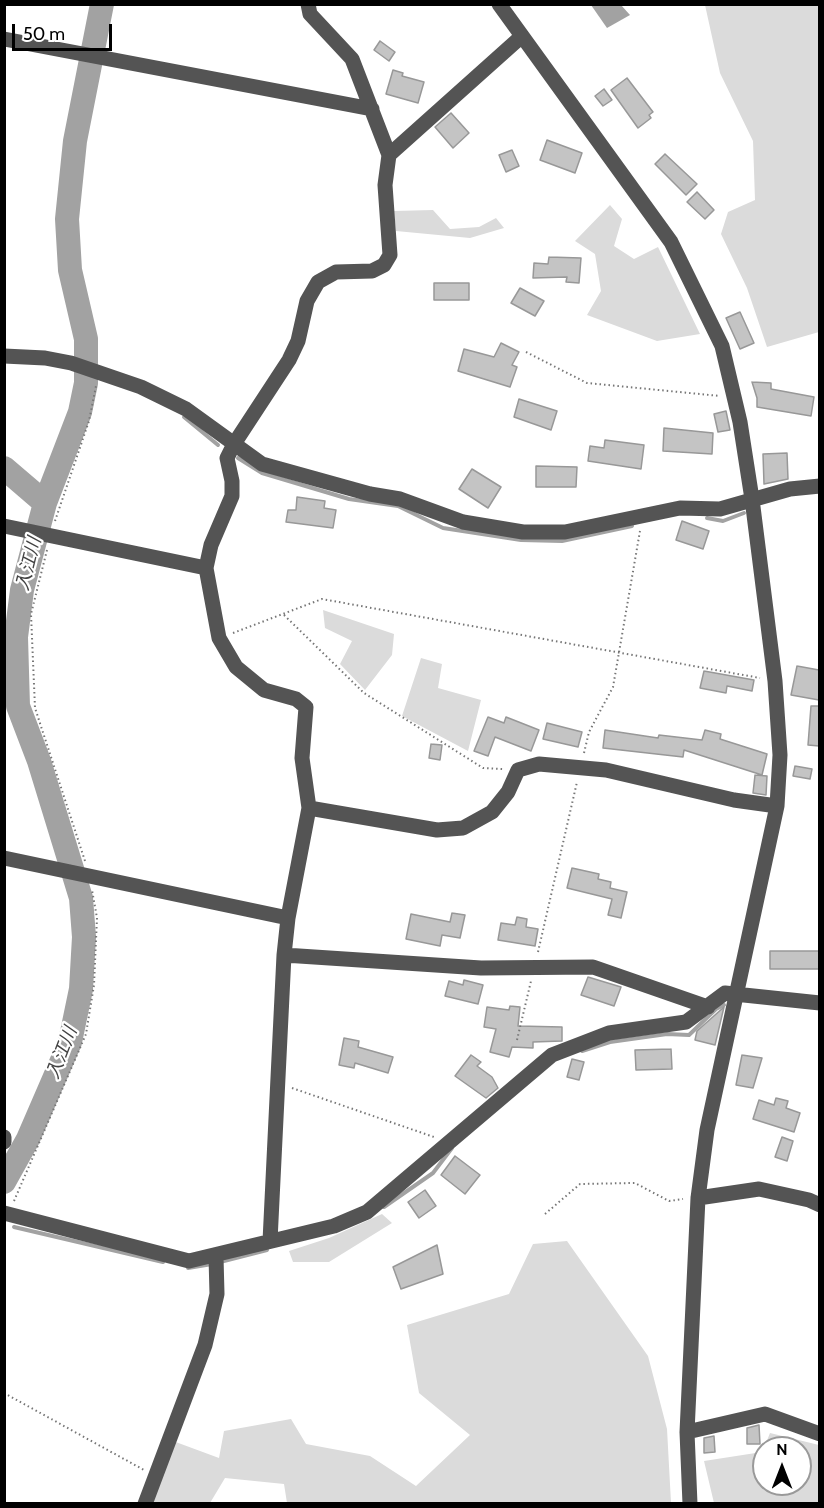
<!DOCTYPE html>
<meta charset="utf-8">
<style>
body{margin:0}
#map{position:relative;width:824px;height:1508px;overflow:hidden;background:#fff;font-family:Cabin,sans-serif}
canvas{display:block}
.frame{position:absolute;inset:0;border:6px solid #000;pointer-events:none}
.north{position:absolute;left:752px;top:1436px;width:60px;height:60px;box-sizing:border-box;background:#fff;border:2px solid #999;border-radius:50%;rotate:0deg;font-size:16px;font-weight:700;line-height:24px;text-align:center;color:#000}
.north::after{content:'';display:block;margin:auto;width:21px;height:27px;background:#000;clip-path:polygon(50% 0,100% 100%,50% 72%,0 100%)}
.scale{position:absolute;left:12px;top:24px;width:100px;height:27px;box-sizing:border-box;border:3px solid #000;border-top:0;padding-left:8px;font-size:18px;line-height:21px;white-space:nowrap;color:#000;-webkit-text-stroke:4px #fff;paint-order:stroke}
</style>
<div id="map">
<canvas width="824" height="1508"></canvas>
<div class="frame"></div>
<div class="north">N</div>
<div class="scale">50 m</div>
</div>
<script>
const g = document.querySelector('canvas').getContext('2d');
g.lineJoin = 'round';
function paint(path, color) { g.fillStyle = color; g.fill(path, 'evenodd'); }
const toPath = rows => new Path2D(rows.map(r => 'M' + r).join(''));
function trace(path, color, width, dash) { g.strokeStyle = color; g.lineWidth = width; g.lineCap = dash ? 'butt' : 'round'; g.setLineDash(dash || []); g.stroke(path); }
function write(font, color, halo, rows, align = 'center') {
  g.font = font + ' Cabin,"Noto Sans JP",sans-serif'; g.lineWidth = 4.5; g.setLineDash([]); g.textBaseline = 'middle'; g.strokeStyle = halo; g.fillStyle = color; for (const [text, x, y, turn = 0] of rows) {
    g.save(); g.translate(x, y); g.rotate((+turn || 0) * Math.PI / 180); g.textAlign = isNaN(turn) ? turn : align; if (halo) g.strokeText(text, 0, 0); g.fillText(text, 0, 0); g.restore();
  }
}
paint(toPath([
 [705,5,819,5,819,332,767,347,747,288,721,234,728,212,755,200,753,141,720,73],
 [610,205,622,219,614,246,634,259,658,247,700,334,657,341,587,315,601,291,595,254,575,241],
 [433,210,450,229,479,227,496,218,504,228,470,238,396,231,394,211],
 [323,610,394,634,392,655,365,690,340,664,352,641,325,628],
 [421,658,442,664,438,688,481,700,468,751,402,716],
 [382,1214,392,1223,329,1262,293,1262,289,1251,329,1238],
 [567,1241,648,1356,667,1429,671,1503,287,1503,284,1484,225,1478,210,1503,151,1504,173,1441,219,1458,224,1431,291,1419,306,1444,370,1456,416,1486,470,1435,419,1393,407,1325,509,1294,533,1244],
 [770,1433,819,1445,819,1503,714,1503,704,1461,762,1452,764,1448,764,1484,800,1484,800,1448,764,1448]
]), '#dbdbdb');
paint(toPath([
 [591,5,621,5,630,15,607,28]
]), '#a2a2a2');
trace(toPath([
 [184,417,218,445],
 [238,458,262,473,349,499,398,506,443,528,521,540,562,541,632,526],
 [707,518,723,521,744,513],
 [582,1051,610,1042,667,1034,689,1035,716,1009,724,1005],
 [384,1207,433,1173,452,1148],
 [14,1227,163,1262],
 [220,1262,267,1250],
 [188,1268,212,1264]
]), '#a2a2a2', 4);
trace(toPath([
 [4,468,45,503],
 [4,1182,28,1139,70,1042,81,989,84,937,81,898,39,761,18,706,16,637,22,590,45,503,80,412,86,383,86,339,70,270,67,219,75,141,102,4]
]), '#a2a2a2', 24);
const building = toPath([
 [380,41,395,52,389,61,374,50,380,41],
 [393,70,403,73,402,76,424,82,418,103,386,94,393,70],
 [627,78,653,112,649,115,651,118,638,128,611,90,627,78],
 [604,89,612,100,603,106,595,96,604,89],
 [451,113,469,133,453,148,435,127,451,113],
 [547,140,582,153,575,173,540,160,547,140],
 [512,150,519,166,506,172,499,155,512,150],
 [665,154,697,184,686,195,655,164,665,154],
 [697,192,714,210,705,219,687,202,697,192],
 [549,257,581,258,579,283,566,282,567,277,533,278,534,263,548,264,549,257],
 [434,283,469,283,469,300,434,300,434,283],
 [520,288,544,301,535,316,511,303,520,288],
 [740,312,754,343,740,349,726,318,740,312],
 [501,343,519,352,512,365,517,367,510,387,458,371,464,349,494,357,501,343],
 [752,382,771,383,771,389,814,397,811,416,757,407,757,398,752,382],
 [519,399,557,411,551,430,514,417,519,399],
 [726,411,730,430,718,432,714,414,726,411],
 [664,428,713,433,712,454,663,451,664,428],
 [605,440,644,445,641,469,588,461,590,446,604,448,605,440],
 [787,453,788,479,764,484,763,454,787,453],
 [536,466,577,467,576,487,536,487,536,466],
 [472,469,501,487,488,508,459,489,472,469],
 [297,497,325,501,324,508,336,510,333,528,286,522,288,510,296,510,297,497],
 [682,521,709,531,703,549,676,540,682,521],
 [797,666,819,670,819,700,791,695,797,666],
 [704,671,754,680,752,691,727,686,726,693,700,688,704,671],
 [811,706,819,706,819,746,808,745,811,706],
 [488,717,504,723,506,717,539,730,531,751,495,737,488,756,474,751,488,717],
 [547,723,582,732,578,747,543,739,547,723],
 [605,730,658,738,659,735,702,740,705,730,721,734,720,739,767,754,762,775,684,750,683,757,603,748,605,730],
 [431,744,442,745,440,760,429,758,431,744],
 [795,766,812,769,810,779,793,776,795,766],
 [755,775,767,776,766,795,753,793,755,775],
 [572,868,599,874,598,879,611,882,610,888,627,892,621,918,608,915,612,899,567,888,572,868],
 [452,913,465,915,460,938,442,935,440,946,406,939,411,914,450,922,452,913],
 [517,917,527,919,526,927,538,929,535,946,498,940,501,923,515,925,517,917],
 [770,951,819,951,819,969,770,969,770,951],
 [588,977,621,987,614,1006,581,995,588,977],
 [464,980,483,985,478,1004,445,996,449,981,463,985,464,980],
 [510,1006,520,1007,518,1026,562,1027,562,1041,533,1042,533,1048,512,1047,509,1057,490,1052,496,1029,484,1027,487,1007,509,1010,510,1006],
 [724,1007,715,1045,695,1040,697,1031,724,1007],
 [344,1038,359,1041,358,1047,393,1057,388,1073,355,1063,354,1068,339,1065,344,1038],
 [671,1049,672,1069,636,1070,635,1050,671,1049],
 [471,1055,481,1062,477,1066,492,1077,498,1088,486,1098,455,1076,471,1055],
 [742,1055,762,1058,753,1088,736,1085,742,1055],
 [572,1059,584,1062,579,1080,567,1077,572,1059],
 [776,1098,788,1101,786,1108,800,1113,794,1132,753,1119,759,1100,774,1105,776,1098],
 [782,1137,793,1141,787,1161,775,1157,782,1137],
 [455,1156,480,1175,465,1194,441,1175,455,1156],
 [425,1190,436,1206,419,1218,408,1202,425,1190],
 [437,1245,443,1274,401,1289,393,1267,437,1245],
 [759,1425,760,1444,747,1444,747,1428,759,1425],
 [714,1436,715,1452,704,1453,704,1438,714,1436]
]);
paint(building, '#c4c4c4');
trace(building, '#989898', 1.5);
trace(toPath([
 [526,352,587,383,720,396],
 [55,521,89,421,96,386],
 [47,550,31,614,35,708,85,861],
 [284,615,364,693,483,768,503,769],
 [233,633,322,599,760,678],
 [584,753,589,732,613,687,640,531],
 [538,952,577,782],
 [517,1040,531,981],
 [292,1088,434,1137],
 [14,1201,86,1034,94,985,97,918,92,890],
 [545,1214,580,1184,635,1183,669,1201,683,1199],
 [4,1393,144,1470]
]), '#767676', 2, [1.5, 3]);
trace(toPath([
 [499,4,671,242,722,346,740,422,752,499,775,681,780,755,777,806,707,1130,698,1198,687,1432,690,1504],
 [4,39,372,109],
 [389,155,522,36],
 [4,356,45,358,71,363,141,387,186,409,262,464,370,494,400,499,463,522,523,532,565,532,680,508,720,509,790,489,820,486],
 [4,526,206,568],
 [309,808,437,830,463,828,492,812,508,792,518,770,539,764,606,770,734,800,777,806],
 [4,858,288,918],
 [284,955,481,968,593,967,708,1007],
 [4,1137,4,1142],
 [698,1198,759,1189,809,1200,820,1205],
 [4,1213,189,1261,334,1226,367,1212,552,1055,609,1033,686,1022,725,993,820,1003],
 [270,1241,284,955,288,918,309,808,302,758,306,707,296,699,264,690,236,667,219,638,206,568,211,545,232,496,232,481,227,458,234,444,289,360,298,341,307,301,318,282,336,272,372,271,384,265,390,255,385,185,389,155,352,59,310,14,308,4],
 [687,1432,765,1414,820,1434],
 [145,1504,205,1345,217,1294,216,1257]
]), '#545454', 15);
write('italic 18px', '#434343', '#fff', [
 ["入江川",29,564,-76],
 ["入江川",62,1053,-69]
]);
</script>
